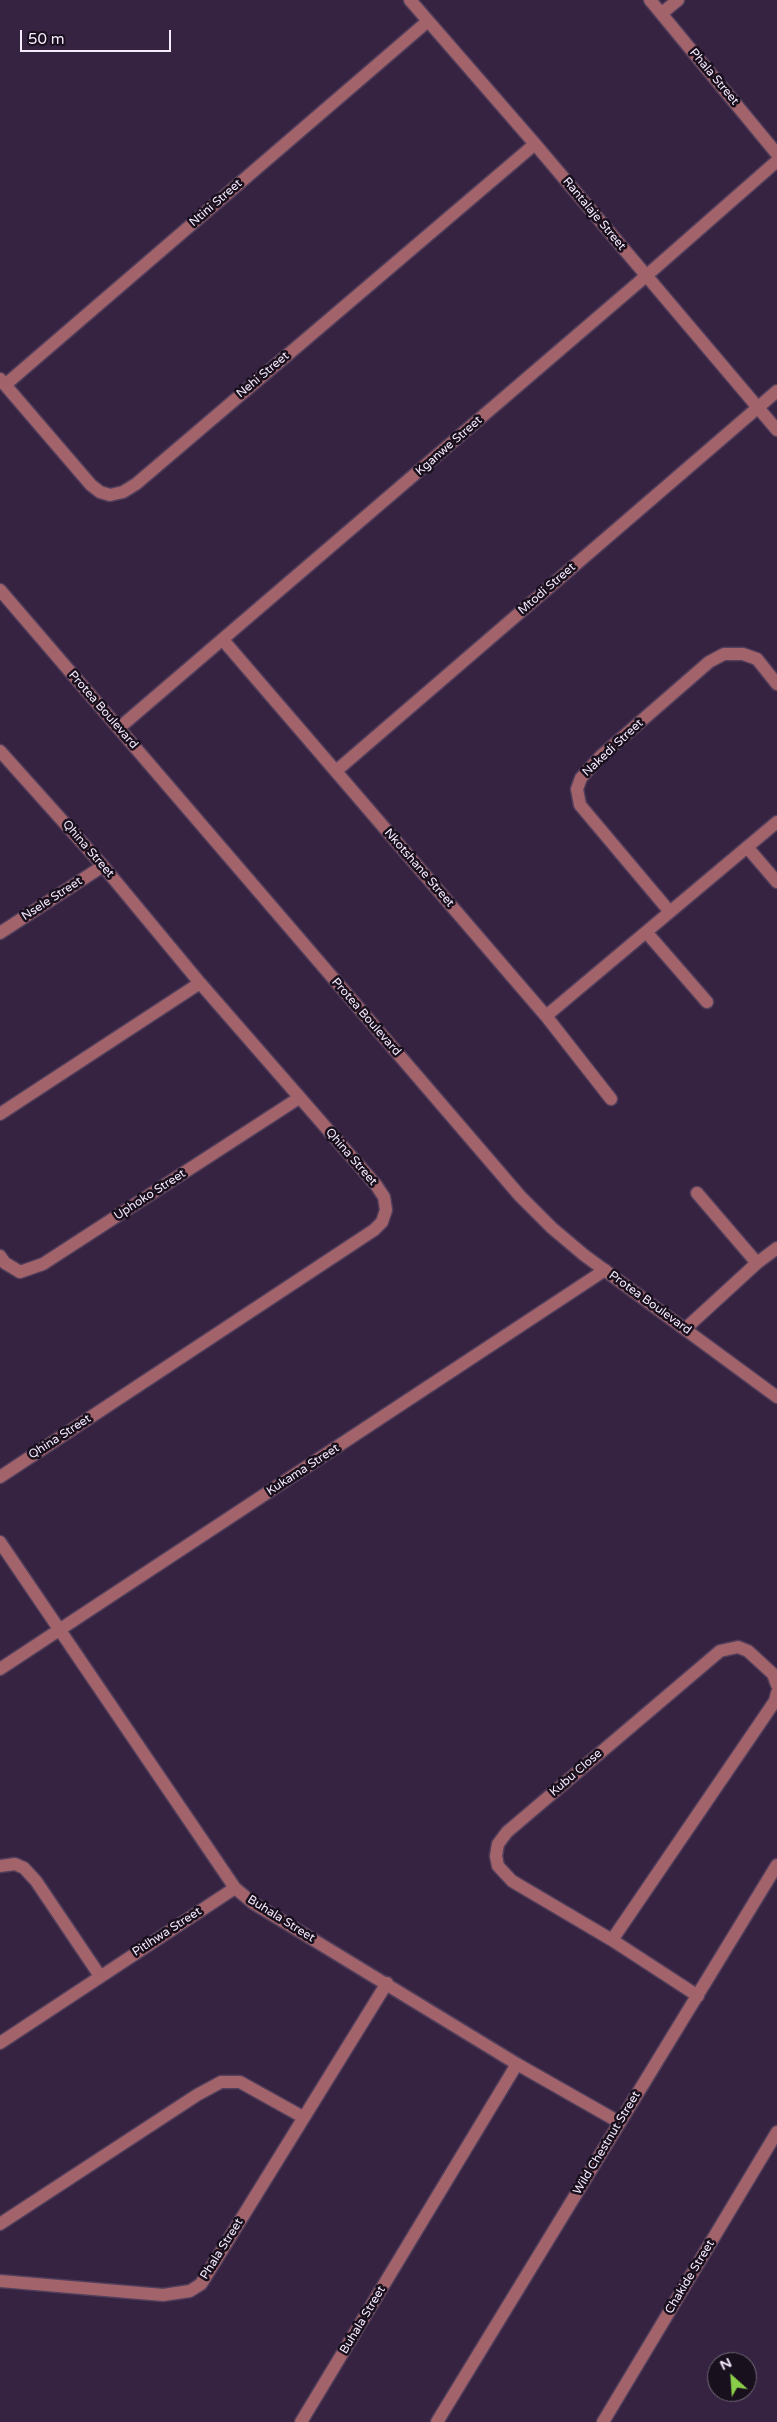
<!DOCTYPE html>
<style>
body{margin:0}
#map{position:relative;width:777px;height:2422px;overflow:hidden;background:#362241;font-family:"Varela Round",sans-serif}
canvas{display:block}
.north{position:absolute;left:707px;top:2352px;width:50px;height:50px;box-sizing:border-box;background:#19101e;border:1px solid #716778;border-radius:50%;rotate:334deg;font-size:14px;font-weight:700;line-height:20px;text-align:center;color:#f6eafe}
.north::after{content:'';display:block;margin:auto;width:18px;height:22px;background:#89ce48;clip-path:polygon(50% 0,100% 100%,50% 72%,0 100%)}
.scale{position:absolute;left:20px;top:30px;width:151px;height:22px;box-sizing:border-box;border:2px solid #f6eafe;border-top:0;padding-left:6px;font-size:15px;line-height:18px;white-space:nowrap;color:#f6eafe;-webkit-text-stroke:4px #19101e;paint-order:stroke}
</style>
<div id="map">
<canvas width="777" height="2422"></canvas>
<div class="north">N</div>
<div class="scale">50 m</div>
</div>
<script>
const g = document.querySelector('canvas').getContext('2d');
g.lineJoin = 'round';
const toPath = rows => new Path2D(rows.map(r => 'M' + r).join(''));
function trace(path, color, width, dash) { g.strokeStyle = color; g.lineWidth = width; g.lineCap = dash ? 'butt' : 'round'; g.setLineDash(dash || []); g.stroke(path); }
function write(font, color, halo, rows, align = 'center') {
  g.font = font + ' "Varela Round",sans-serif'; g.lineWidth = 5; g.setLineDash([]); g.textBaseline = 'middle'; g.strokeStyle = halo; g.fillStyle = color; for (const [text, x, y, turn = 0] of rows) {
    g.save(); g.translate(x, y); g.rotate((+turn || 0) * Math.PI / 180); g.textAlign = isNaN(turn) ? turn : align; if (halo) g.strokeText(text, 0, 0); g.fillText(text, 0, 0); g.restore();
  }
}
const minor = toPath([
 [410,0,535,144,777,430],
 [650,0,777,154],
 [662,13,678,0],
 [0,379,91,485,100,492,110,495,123,492,136,484,535,144],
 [5,385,428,21],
 [0,590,520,1196,552,1228,584,1255,777,1397],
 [223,640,546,1016,611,1099],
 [119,728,646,276,777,161],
 [0,751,103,866,200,983,376,1185,384,1197,386,1210,382,1222,374,1230,0,1477],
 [336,771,777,391],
 [747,847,777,882],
 [670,912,580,805,577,789,581,778,601,756,709,662,724,654,743,654,757,659,777,684],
 [0,933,103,866],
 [647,933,707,1002],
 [546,1016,777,822],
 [0,1114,200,983],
 [697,1193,757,1263],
 [0,1256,5,1263,20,1272,43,1264,299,1098],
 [685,1329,757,1263,777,1248],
 [0,1542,235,1888,253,1903,517,2064,619,2122],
 [0,1669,605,1270],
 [0,1866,15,1864,24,1868,36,1881,100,1976],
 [612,1940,775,1701,777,1693],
 [698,1996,612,1940,512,1881,498,1866,496,1856,498,1844,507,1832,720,1651,738,1647,748,1651,773,1674,777,1685],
 [0,2043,235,1888],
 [0,2224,197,2095,221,2082,240,2082,303,2117],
 [0,2281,163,2295,190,2291,201,2284,387,1983],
 [301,2422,517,2064],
 [437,2422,777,1865],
 [603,2422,777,2132]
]);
trace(minor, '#513e5b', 15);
trace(minor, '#a3636b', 12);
write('12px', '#f6eafe', '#19101e', [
 ["Phala Street",714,77,50],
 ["Ntini Street",216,203,-41],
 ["Rantalaje Street",594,214,50],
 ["Nehi Street",263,375,-40],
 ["Kganwe Street",449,446,-41],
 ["Mtodi Street",547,589,-41],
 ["Protea Boulevard",103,710,49],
 ["Nakedi Street",613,748,-43],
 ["Qhina Street",88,849,49],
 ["Nkotshane Street",419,868,49],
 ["Nsele Street",52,899,-33],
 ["Protea Boulevard",366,1017,49],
 ["Qhina Street",351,1157,49],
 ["Uphoko Street",150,1195,-33],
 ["Protea Boulevard",650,1303,36],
 ["Qhina Street",60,1437,-33],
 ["Kukama Street",303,1470,-33],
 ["Kubu Close",576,1773,-41],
 ["Buhala Street",281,1919,32],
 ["Pitlhwa Street",167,1932,-33],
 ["Wild Chestnut Street",607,2143,-59],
 ["Phala Street",222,2249,-58],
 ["Chakide Street",690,2277,-59],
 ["Buhala Street",363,2320,-59]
]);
</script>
